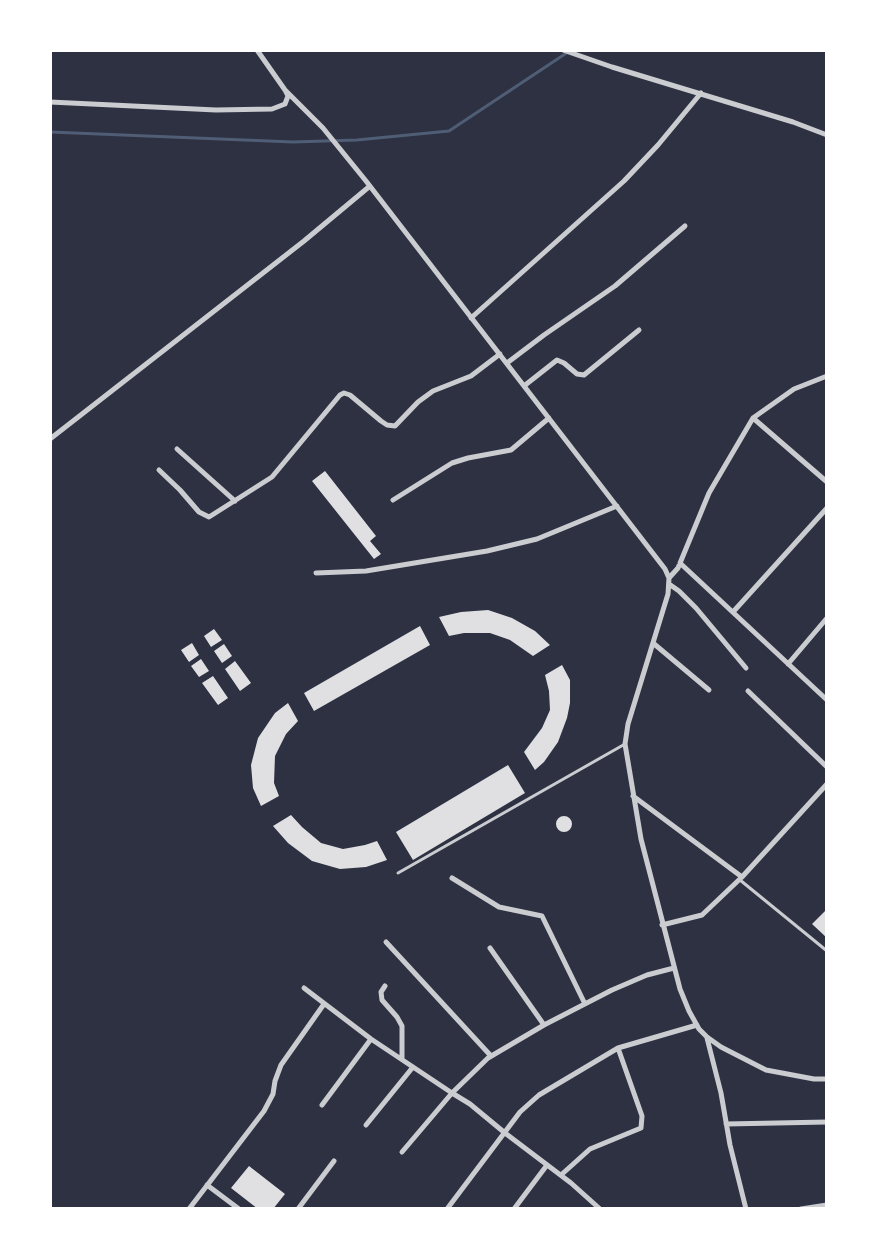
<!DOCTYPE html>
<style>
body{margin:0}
#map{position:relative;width:877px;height:1259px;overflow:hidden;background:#2d3142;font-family:Inter,sans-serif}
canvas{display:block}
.frame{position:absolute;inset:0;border:52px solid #fff;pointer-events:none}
</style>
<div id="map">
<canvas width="877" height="1259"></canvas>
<div class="frame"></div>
</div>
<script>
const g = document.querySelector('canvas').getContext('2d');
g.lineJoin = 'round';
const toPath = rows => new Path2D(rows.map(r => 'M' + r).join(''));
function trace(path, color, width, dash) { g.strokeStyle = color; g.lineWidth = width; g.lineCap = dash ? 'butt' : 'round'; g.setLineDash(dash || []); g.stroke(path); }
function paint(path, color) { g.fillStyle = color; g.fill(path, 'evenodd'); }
trace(toPath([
 [50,132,293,142,357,140,449,131,571,50]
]), '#4f5d75', 3);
paint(toPath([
 [325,471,376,536,370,541,381,554,374,559,312,481],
 [488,610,512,618,535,631,550,645,533,656,510,640,490,633,464,633,449,636,439,617,461,612],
 [420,626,430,645,314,711,304,693],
 [214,629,222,640,211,647,204,636],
 [192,643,199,655,189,662,181,650],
 [224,644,232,656,222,663,214,651],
 [201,659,209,671,199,677,191,666],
 [235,661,251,683,240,691,225,669],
 [562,665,570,680,570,703,567,718,558,742,544,762,535,770,524,752,542,728,550,710,549,691,545,675],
 [213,676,228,698,218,705,202,683],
 [288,703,298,721,286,734,275,756,274,783,279,796,261,806,253,788,251,765,258,738,275,713],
 [508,765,525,793,413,860,396,832],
 [291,815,302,827,321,843,343,849,365,845,377,841,387,860,366,867,340,869,312,861,288,843,273,826],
 '556 824a8 8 0 1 1 16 0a8 8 0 1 1-16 0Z',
 [827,909,827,938,812,924],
 [249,1166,285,1194,273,1209,258,1209,231,1188]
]), '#e0e0e3');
trace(toPath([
 [398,873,625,744],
 [740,880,827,951]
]), '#caccd0', 3);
trace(toPath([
 [563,50,612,67,793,122,827,135],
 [285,90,323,128,366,181,665,569,669,578,668,594,628,724,625,744,641,839,680,989,689,1011,699,1029,707,1037,721,1047,766,1070,814,1079,827,1079],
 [50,102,216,110,272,109,285,104,288,96,285,90,257,50],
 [471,318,624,181,658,145,701,93],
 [507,363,544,335,615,286,685,226],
 [524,386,557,360,564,363,577,374,584,375,639,330],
 [753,418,827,482],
 [50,439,304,241,370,186],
 [177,449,235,501],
 [159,470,180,490,199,512,209,517,272,477,340,395,344,393,350,395,381,421,387,425,395,426,418,402,433,391,471,376,500,354],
 [393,500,452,463,468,458,511,450,549,418],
 [680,563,827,700],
 [316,573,366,571,487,551,537,539,617,506],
 [669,578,678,568,709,493,753,418,794,389,827,376],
 [669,584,679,591,696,608,746,668],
 [733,612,827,508],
 [653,643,709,690],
 [788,664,827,618],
 [748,691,827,767],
 [633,796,742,877],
 [452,878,499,907,542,916,585,1004],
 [662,925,702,915,742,877,827,784],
 [386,942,491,1056],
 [490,948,544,1025],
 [385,986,381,992,382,1000,397,1017,402,1026,402,1059],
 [304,988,371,1039,452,1093,470,1104,505,1133,571,1183,600,1209],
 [707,1038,721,1093,730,1145,746,1209],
 [322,1105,371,1039],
 [726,1124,827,1122],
 [366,1125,413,1067],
 [402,1152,452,1093,488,1058,544,1025,612,990,647,975,674,968],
 [561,1175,590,1149,641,1128,642,1116,618,1048],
 [207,1185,239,1209],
 [189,1209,264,1111,273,1094,275,1081,281,1065,324,1004],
 [298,1209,334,1161],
 [447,1209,520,1112,539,1095,618,1048,697,1025],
 [514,1209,547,1165],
 [801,1209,827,1205]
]), '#caccd0', 5);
</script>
